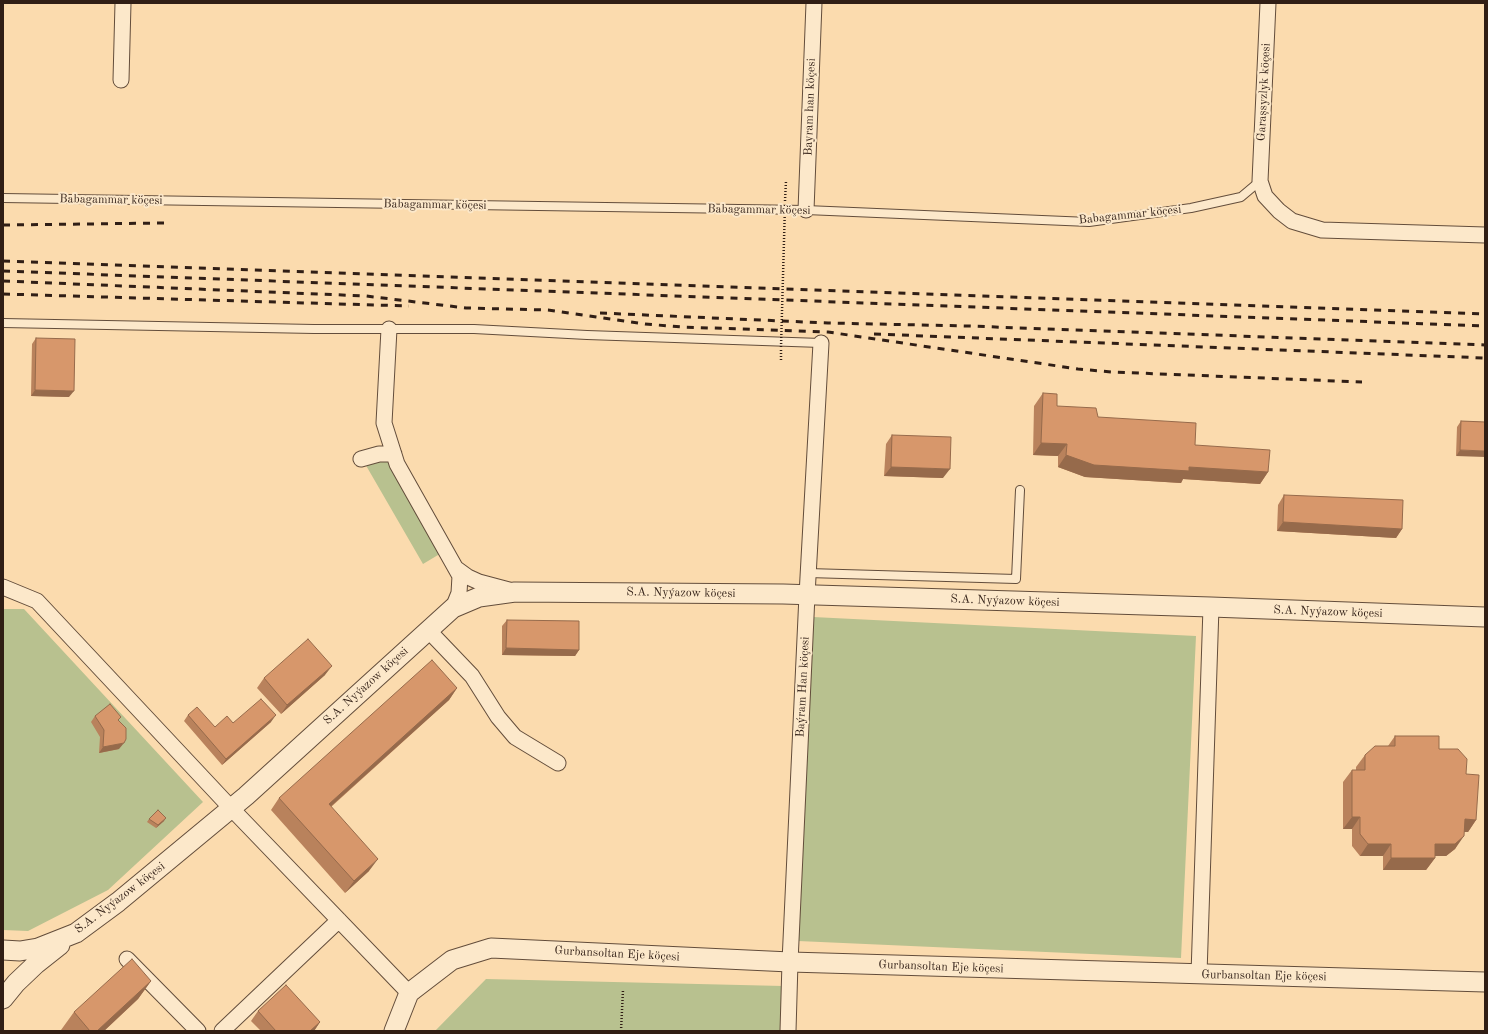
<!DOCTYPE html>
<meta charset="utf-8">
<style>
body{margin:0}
#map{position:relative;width:1488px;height:1034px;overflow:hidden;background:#fbdbae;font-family:"Old Standard TT",serif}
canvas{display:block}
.frame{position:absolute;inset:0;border:4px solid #301e15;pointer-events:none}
</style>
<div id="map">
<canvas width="1488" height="1034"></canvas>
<div class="frame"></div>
</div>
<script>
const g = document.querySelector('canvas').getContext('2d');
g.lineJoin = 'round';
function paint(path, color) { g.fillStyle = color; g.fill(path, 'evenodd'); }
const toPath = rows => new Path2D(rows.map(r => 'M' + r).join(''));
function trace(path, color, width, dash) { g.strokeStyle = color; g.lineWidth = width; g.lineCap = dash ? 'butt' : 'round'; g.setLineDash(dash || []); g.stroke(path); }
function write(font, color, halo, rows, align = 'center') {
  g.font = font + ' "Old Standard TT",serif'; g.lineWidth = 4; g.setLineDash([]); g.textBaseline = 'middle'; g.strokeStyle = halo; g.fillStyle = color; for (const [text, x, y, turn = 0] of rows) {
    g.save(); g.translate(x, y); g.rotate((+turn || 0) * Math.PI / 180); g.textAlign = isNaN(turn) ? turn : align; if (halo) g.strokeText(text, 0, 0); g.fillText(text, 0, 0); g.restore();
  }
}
paint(toPath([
 [389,459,443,552,423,564,364,462],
 [3,609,24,609,203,802,108,890,28,931,3,930],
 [813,617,1196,636,1181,958,798,941],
 [486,979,783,986,782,1031,435,1031]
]), '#b8c18f');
const service = toPath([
 [3,198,806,210,1089,222,1191,208,1241,197,1260,181],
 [3,323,314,329,474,329,587,335,821,343],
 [808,573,1016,579,1020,490]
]);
const minor = toPath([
 [1268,3,1260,181,1265,196,1279,211,1292,221,1322,230,1485,235],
 [121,80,123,3],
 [806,210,814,3],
 [389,329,384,423,397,464,460,576,459,593,453,608],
 [361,459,379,454,394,454],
 [457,569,468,577,479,582,509,590],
 [3,587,37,601,231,808,409,993],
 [428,630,472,676,498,717,515,737,558,763],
 [127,959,198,1031],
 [1199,974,1211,607],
 [222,1031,339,920],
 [788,1031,790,962,807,595,821,343]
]);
const tertiary = toPath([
 [3,950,20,951,38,948,76,933,118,902,246,796,453,608,479,597,515,592,783,594,1211,607,1485,617],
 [3,999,16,983,36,964,60,945],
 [394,1031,409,993,452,960,491,948,790,962,1485,982]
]);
trace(service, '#634d3b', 10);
trace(minor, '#634d3b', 17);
trace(tertiary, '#634d3b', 21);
trace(toPath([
 [785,201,786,181],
 [781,360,781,350],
 [621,1031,623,990]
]), '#301e15', 2.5, [1, 2]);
trace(service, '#fce8ca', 8);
trace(minor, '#fce8ca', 15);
trace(tertiary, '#fce8ca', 19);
trace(toPath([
 [3,225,165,223],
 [3,261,1485,314],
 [3,271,1485,326],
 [3,281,366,296,466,308,548,310,645,324,682,327,828,332,1078,369,1112,372,1362,382],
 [3,294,409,306],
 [600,313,828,323,968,326,1485,345],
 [874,334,1485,358]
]), '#301e15', 3, [7, 7]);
trace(toPath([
 [781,347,785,205]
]), '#301e15', 2.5, [1, 2]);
paint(toPath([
 [36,338,69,397,31,396,32,344],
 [1043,393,1057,406,1195,445,1268,472,1260,484,1183,479,1181,483,1085,477,1058,467,1058,456,1033,455,1034,406],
 [1461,421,1485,422,1456,456,1457,427],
 [892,435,943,478,884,476,886,444],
 [1284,495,1402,529,1396,538,1277,531,1278,505],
 [507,620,579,650,575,656,502,655,502,626],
 [325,675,281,714,257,688,264,678],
 [457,688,449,700,331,807,369,871,345,893,271,810,279,798],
 [188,715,215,727,233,723,271,722,222,765,184,721],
 [95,716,119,720,119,749,99,753,100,737,91,722],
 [1395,736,1439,749,1466,774,1476,820,1468,832,1464,832,1455,849,1446,856,1435,856,1435,858,1426,870,1383,870,1383,856,1360,856,1352,846,1352,829,1343,829,1343,782,1352,770,1356,770,1356,767,1365,755,1388,746],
 [149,819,164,821,156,828,147,822],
 [151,981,138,999,104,1031,62,1031,61,1030,74,1012],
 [258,1011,320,1022,314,1031,261,1031,251,1021]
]), '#b9825c');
paint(toPath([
 [35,390,74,391,69,397,31,396],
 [1041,443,1067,444,1058,456,1033,455],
 [1460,450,1485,451,1485,457,1456,456],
 [1066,455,1189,467,1268,472,1260,484,1183,479,1181,483,1085,477,1058,467],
 [891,467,950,469,943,478,884,476],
 [1283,522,1402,529,1396,538,1277,531],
 [506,648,579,650,575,656,502,655],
 [332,666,325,675,281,714,287,705],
 [457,688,449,700,320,816,329,804],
 [276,715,271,722,222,765,226,759],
 [124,743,119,749,99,753,103,747],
 [1352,817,1360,817,1352,829,1343,829],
 [166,818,164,821,156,828,158,825],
 [1465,819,1476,820,1468,832,1456,832],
 [1464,836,1455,849,1446,856,1427,856,1435,844],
 [1368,844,1391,844,1383,856,1360,856],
 [1391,858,1435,858,1426,870,1383,870],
 [378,859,369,871,345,893,354,881],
 [151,981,138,999,104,1031,97,1031],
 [320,1022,314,1031,310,1031]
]), '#966a4b');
const building = toPath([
 [36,338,75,339,74,391,35,390,36,338],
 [1043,393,1057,394,1057,406,1096,408,1098,417,1196,423,1195,445,1270,450,1268,472,1189,467,1189,471,1094,465,1066,455,1067,444,1041,443,1043,393],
 [1461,421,1485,422,1485,451,1460,450,1461,421],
 [892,435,951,437,950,469,891,467,892,435],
 [1284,495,1403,500,1402,529,1283,522,1284,495],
 [507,620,579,621,579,650,506,648,507,620],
 [308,639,332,666,287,705,264,678,308,639],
 [432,660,457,688,329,804,378,859,354,881,279,798,432,660],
 [261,699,276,715,226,759,188,715,197,707,215,727,227,716,233,723,261,699],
 [110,704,121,717,118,720,126,728,126,739,124,743,103,747,104,730,95,716,110,704],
 [1395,736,1439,736,1439,749,1458,749,1467,759,1466,774,1479,775,1476,820,1465,819,1464,836,1455,844,1435,844,1435,858,1391,858,1391,844,1368,844,1360,834,1360,817,1352,817,1352,770,1365,770,1365,755,1375,746,1395,746,1395,736],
 [158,810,166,818,158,825,149,819,158,810],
 [132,959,151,981,97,1031,90,1031,74,1012,132,959],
 [286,985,320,1022,310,1031,276,1031,258,1011,286,985]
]);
paint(building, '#d7976b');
trace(building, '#966a4b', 1);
write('12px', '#301e15', '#fce8ca', [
 ["Garaşsyzlyk köçesi",1264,92,-87],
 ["Bayram han köçesi",810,107,-88],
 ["Babagammar köçesi",111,200,1],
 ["Babagammar köçesi",435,205,1],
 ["Babagammar köçesi",759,210,1],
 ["Babagammar köçesi",1130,215,-6],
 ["S.A. Nyýazow köçesi",681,593,1],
 ["S.A. Nyýazow köçesi",1005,601,2],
 ["S.A. Nyýazow köçesi",1328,612,2],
 ["S.A. Nyýazow köçesi",366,686,-42],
 ["Baýram Han köçesi",803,687,-87],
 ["S.A. Nyýazow köçesi",120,898,-37],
 ["Gurbansoltan Eje köçesi",617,954,3],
 ["Gurbansoltan Eje köçesi",941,967,2],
 ["Gurbansoltan Eje köçesi",1264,976,1]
]);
</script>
